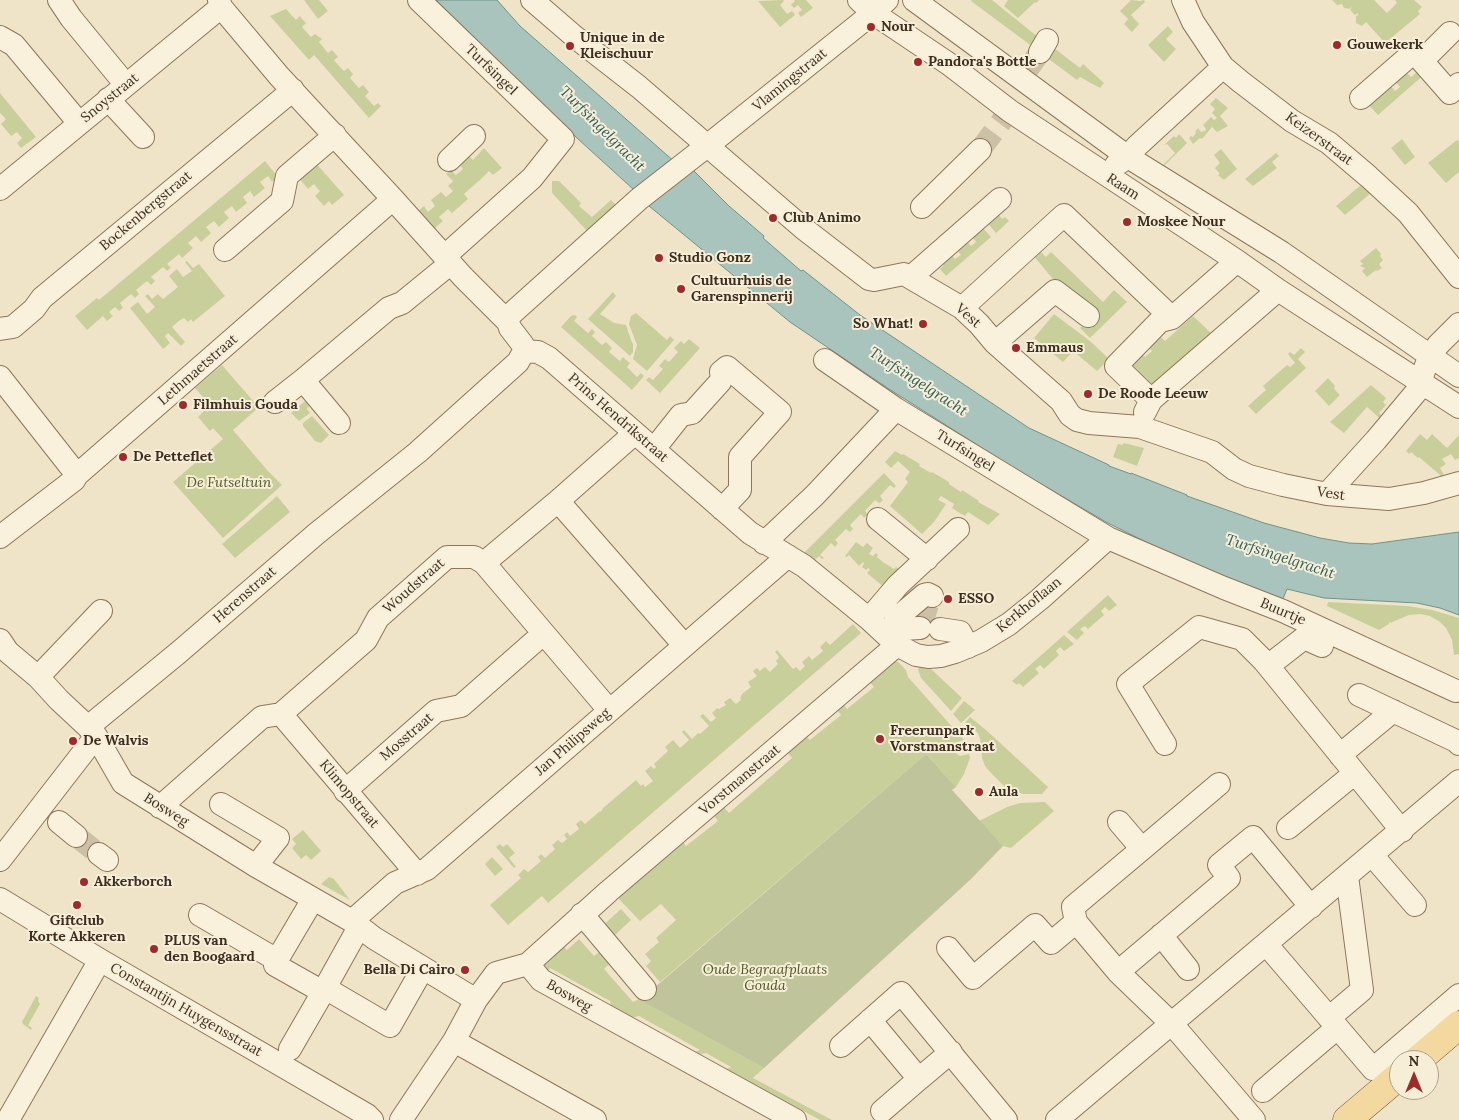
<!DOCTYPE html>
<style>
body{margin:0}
#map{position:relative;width:1459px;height:1120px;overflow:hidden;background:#f0e4c8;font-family:Lora,serif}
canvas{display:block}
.north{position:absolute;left:1389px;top:1050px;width:50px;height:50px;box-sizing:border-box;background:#f7eed8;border:1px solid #ada18e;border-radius:50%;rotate:0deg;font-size:14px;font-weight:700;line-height:20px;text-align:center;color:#3d2e20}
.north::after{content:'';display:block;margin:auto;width:18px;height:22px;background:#9e2a2b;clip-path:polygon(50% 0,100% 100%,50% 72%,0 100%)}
</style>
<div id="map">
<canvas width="1459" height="1120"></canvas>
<div class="north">N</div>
</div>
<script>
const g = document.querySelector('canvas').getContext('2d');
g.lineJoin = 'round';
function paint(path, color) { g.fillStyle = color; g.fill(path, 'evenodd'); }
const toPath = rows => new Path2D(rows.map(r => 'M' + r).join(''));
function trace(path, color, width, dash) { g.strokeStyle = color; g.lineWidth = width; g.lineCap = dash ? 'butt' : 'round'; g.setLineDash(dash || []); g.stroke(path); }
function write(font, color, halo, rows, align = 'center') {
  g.font = font + ' Lora,serif'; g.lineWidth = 4; g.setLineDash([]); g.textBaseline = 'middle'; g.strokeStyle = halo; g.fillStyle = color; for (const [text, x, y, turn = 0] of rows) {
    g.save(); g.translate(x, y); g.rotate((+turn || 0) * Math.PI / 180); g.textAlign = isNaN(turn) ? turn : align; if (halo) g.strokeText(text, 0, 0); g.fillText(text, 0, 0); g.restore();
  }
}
paint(toPath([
 [304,0,319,0,328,11,318,19],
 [783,0,784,1,780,5,787,14,792,11,795,15,780,27,758,1],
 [794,0,806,0,813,8,801,17,798,13,802,10,798,5,794,8,791,5,795,1],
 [972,0,992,0,1043,41,1037,50,971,1],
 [1008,0,1039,0,1036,3,1035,2,1018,18,1004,6],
 [1131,0,1140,1,1144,0,1145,2,1131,15,1139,24,1132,32,1124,24,1128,19,1120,11],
 [1332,0,1374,0,1387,13,1397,3,1395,0,1414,0,1422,7,1418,11,1420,14,1385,43,1366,22,1362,26,1356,23,1356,16,1358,15,1358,13,1355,15,1350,10,1352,7,1349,9,1344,8,1342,4,1337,5],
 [286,9,296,20,300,16,302,19,306,23,302,27,311,37,315,34,322,39,319,42,328,53,332,50,338,57,334,60,339,66,344,71,348,68,353,74,350,78,359,88,363,85,369,92,365,96,374,106,378,103,381,106,369,118,314,55,309,60,270,16],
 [1168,26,1173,32,1166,39,1176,49,1164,62,1148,45],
 [1050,45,1080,68,1083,64,1104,83,1100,88,1080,77,1077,80,1042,54],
 [1409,65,1426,73,1378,115,1366,102,1388,83,1395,91,1400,87,1393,79,1404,70,1411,77,1416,73],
 [0,93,36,137,21,148,17,143,22,138,17,132,11,136,1,124,6,119,0,113],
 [1216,98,1228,108,1220,116,1228,126,1217,132,1212,127,1202,139,1200,138,1193,144,1189,138,1191,136,1193,137,1196,133,1195,132,1198,128,1201,132,1205,131,1206,129,1203,125,1211,117,1214,120,1217,118,1212,113,1215,109,1210,104],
 [1179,134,1187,143,1163,167,1162,166,1175,153,1167,144,1164,145,1174,136,1176,138],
 [1402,139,1415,157,1405,165,1391,148],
 [1457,140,1459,141,1459,172,1446,183,1428,163],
 [484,148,502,168,493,175,489,171,481,179,464,194,468,199,452,213,448,209,439,217,443,221,434,229,418,211,424,206,428,212,435,206,431,200,441,192,446,197,453,191,448,186,453,181,446,174,451,170,456,175,463,169,458,163,468,155,473,160],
 [1221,149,1237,169,1224,180,1218,175,1220,174,1215,168,1220,163,1214,155],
 [1276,153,1279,156,1272,162,1277,168,1253,186,1245,179],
 [313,160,344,195,332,205,329,201,324,206,315,196,320,191,317,188,314,184,308,189,299,178],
 [265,161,278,177,272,182,268,176,260,182,265,188,254,197,250,191,243,197,247,203,236,212,232,206,224,212,229,218,219,227,214,221,206,227,211,233,201,242,196,236,188,243,193,248,182,258,179,254,167,264,171,268,169,269,167,271,163,267,151,277,155,281,151,285,147,281,136,290,139,294,135,298,131,294,120,303,123,308,119,311,115,307,109,312,113,316,107,321,103,316,87,330,75,316,97,298,99,300],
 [552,181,559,181,581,203,579,206,592,217,611,200,618,207,589,233,552,193],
 [1361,185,1371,193,1345,215,1336,206],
 [996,211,1002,219,1005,217,1009,221,996,233,985,220],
 [980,225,991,237,946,276,940,269,944,265,940,260,949,252,955,259,961,255,954,247,964,238,971,246,976,242,970,234],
 [1376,248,1381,254,1380,256,1383,260,1379,264,1382,268,1377,271,1376,270,1367,277,1362,271,1365,268,1360,266,1363,264,1360,261],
 [1038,249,1046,257,1051,252,1103,302,1114,290,1127,302,1090,338,1080,328,1088,321,1032,254],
 [187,261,193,268,199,264,225,296,193,322,191,319,188,322,184,318,180,320,172,327,185,342,181,346,168,333,165,336,170,343,163,349,130,308,138,302,147,314,155,307,145,296,148,294,152,299,158,294,163,299,178,287,169,276,177,269,183,277,192,271,185,262],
 [613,292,616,296,600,314,614,323,626,325,631,340,633,344,633,352,630,356,588,319],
 [636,313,667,340,670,336,674,340,647,371,633,359,637,345,629,324,631,316],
 [1054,314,1090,341,1109,359,1097,371,1073,351,1063,362,1034,338],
 [575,315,577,317,574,321,588,333,592,329,595,332,592,336,602,345,606,342,612,348,609,352,620,361,623,357,626,360,630,363,627,367,637,377,641,373,644,376,632,390,561,327,571,316],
 [1193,316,1212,334,1155,387,1130,365,1138,349,1145,357,1152,351,1146,345,1156,332,1165,341],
 [689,339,700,348,660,393,646,380,649,377,653,380,663,369,659,366,665,359,669,362,678,352,674,348,681,341,684,344],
 [1301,348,1305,352,1298,359,1306,368,1256,414,1248,406,1266,390,1263,386,1287,365,1290,367,1295,363,1288,354,1290,352,1294,355],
 [222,365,254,402,252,404,257,409,233,430,267,470,282,485,223,538,173,482,223,439,213,428,210,431,198,417,205,410,207,412,212,407,195,388],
 [1328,378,1335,386,1334,389,1340,395,1329,406,1315,391],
 [1371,385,1386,398,1383,402,1386,405,1379,413,1387,420,1384,422,1367,407,1344,433,1330,422],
 [305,401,309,406,307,409,310,413,299,421,291,413],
 [312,416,329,435,321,443,315,441,303,426,303,423],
 [1420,434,1427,440,1432,434,1447,448,1459,435,1459,458,1455,460,1451,454,1442,459,1446,464,1440,468,1447,480,1443,481,1440,475,1419,457,1418,458,1411,452,1409,454,1406,451],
 [1124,443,1144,448,1137,466,1113,457,1118,444,1122,445],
 [895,451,902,455,903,454,920,464,919,466,931,473,932,472,949,482,949,484,961,492,962,490,979,501,978,502,1000,514,988,525,968,512,965,516,958,512,952,508,954,504,941,496,938,500,946,504,934,522,922,534,890,506,908,482,905,479,910,472,898,461,891,468,885,462],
 [884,473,896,486,894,488,890,485,880,496,883,500,881,502,879,503,875,500,865,511,868,514,864,518,861,514,850,525,853,529,850,532,846,529,835,540,838,543,835,547,831,543,820,555,824,558,822,559,819,556,813,562,803,554],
 [277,496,290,512,235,558,222,544],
 [856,542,863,547,867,543,873,548,869,554,873,556,876,553,878,555,877,557,883,562,894,569,896,567,900,570,885,588,867,573,870,570,868,568,866,570,862,567,864,563,863,562,859,566,849,555,847,557,845,556],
 [1108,595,1117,605,1109,611,1105,607,1101,611,1104,615,1088,629,1085,626,1080,629,1084,633,1077,640,1067,632],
 [1328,602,1408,606,1432,610,1459,618,1459,654,1454,655,1452,640,1446,628,1440,622,1430,616,1420,614,1409,615,1390,623,1389,622,1389,624,1379,630,1327,606],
 [853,624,861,633,548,903,542,896,508,925,490,905,521,878,518,875,524,869,528,872,541,861,538,857,541,854,545,858,555,849,552,845,558,840,562,843,567,839,564,835,567,832,570,836,579,829,576,824,581,820,585,824,600,811,601,812,603,808,636,780,641,786,643,784,645,787,653,781,645,771,651,766,654,769,656,767,654,764,668,751,665,747,673,740,680,748,689,740,682,732,684,730,692,739,698,733,700,734,709,726,700,716,703,714,711,722,716,718,712,713,717,708,719,709,726,705,724,702,730,698,736,704,741,700,740,698,742,694,751,687,748,682,757,676,753,671,757,668,760,671,765,667,770,672,778,664,776,661,779,657,775,652,777,650,793,669,796,667,800,671,805,666,802,662,809,656,812,660,817,656,823,651,820,647,826,641,830,645],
 [1064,635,1074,644,1064,651,1060,647,1056,651,1059,655,1044,669,1040,665,1035,669,1039,673,1023,687,1019,683,1017,685,1012,681],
 [890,659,898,662,906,670,908,677,964,740,954,743,952,747,954,752,960,756,969,754,970,758,964,774,956,787,926,754,660,982,646,966,651,961,645,954,659,942,656,938,676,920,661,904,640,921,618,898,640,878,680,838,686,846,718,821,711,812,721,804,729,813,792,758,784,749,803,733,810,740,841,715,834,706,841,701,847,709,874,687,867,679],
 [923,666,930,668,962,698,951,711,921,678,918,670,919,667],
 [964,701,975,710,961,723,953,714],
 [970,717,986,730,1048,787,1042,794,1023,794,1007,789,991,773,985,766,982,758,980,738,977,732,965,723],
 [1045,802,1054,811,1011,848,1003,846,979,821,1007,807,1020,803],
 [303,830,321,851,311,860,306,855,301,859,292,848,296,844,292,839],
 [500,844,503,847,507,844,515,853,509,858,516,867,514,868,496,847],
 [492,857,503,869,495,876,485,864],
 [329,877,334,879,350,900,321,884],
 [621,909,631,920,615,935,639,964,636,967,639,970,643,967,644,968,639,973,599,929],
 [579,939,594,956,603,949,613,960,604,969,633,1002,639,999,764,1068,753,1078,832,1120,820,1120,726,1069,731,1067,706,1053,695,1055,691,1053,700,1050,639,1016,624,1020,612,1013,610,1001,550,968,546,977,539,962,560,942,567,950],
 [36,996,39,998,38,1001,40,1004,28,1025,32,1028,31,1030,23,1024,22,1022]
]), '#c9cf9b');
paint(toPath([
 [926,754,956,787,952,790,1003,846,970,880,764,1068,640,1000]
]), '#bfc49a');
const water = toPath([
 [436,0,497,0,520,26,676,163,690,167,729,206,764,236,763,238,801,271,803,270,860,315,1029,428,1109,465,1109,466,1131,474,1131,473,1187,495,1187,496,1264,523,1320,538,1349,543,1372,544,1459,532,1459,615,1440,608,1417,603,1324,598,1287,589,1282,601,1170,554,1106,522,1012,467,889,389,790,322,632,192,633,189,578,139,436,0]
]);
paint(water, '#a9c4bc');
trace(water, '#6f938a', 1);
trace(toPath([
 [1025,73,1040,52],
 [980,150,1007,114],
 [914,612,939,620],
 [76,836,99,854]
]), '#ccc0a6', 22, [22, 11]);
const minor = toPath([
 [59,0,71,18,126,85],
 [219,0,221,7,279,76,393,199,463,277,508,322,510,328,523,345,524,351],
 [419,0,563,139,532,178,445,256],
 [532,0,575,37,639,87,803,228,869,279,874,280,904,274,962,308,979,324,995,343,1061,401,1070,415,1077,420,1089,423,1140,427,1212,452,1234,469,1249,476,1283,485,1327,494,1389,499,1424,493,1459,483],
 [859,0,873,13,949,64,1010,111,1237,261,1278,290,1459,407],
 [914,0,1128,157,1281,252,1459,376],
 [1183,0,1193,22,1223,67,1241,82,1292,121,1329,143,1369,177,1408,213,1459,277],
 [0,37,14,45,79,123],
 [1040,52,1047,40],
 [1422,61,1450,33],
 [1361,98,1414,52,1450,93,1459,84],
 [108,99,143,137],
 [449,160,474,136],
 [1116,165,1128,157,1137,146,1223,67],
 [0,189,221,7],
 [922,207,980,150],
 [225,250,282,201,287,176,335,135],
 [911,277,1000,199],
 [962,308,1064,215,1172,318],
 [508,322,510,315,639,199,707,146,873,13,887,0],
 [0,329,13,327,34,309,42,298,293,90],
 [995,343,1055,291,1088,316],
 [524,351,538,352,549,358,750,533,804,566,869,619,897,645,916,655,928,657,941,656,955,652,981,641,1009,624,1040,599,1108,538],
 [825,360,896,409,1108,538,1224,588,1283,611,1456,691],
 [0,377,77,475],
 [1151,400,1116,366,1160,321,1172,318,1237,261],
 [275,402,303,380],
 [1145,412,1151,400,1278,290],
 [339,423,303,380,389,308,402,303,451,263],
 [654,449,681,415,692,413,720,382,722,377,721,372,727,367,780,412,740,457,740,490,722,509],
 [1327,494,1376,440,1417,391,1429,357,1438,345,1459,324],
 [558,501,684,645],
 [878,519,927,559],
 [0,537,74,480,77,475,393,199],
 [764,543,815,495,896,409],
 [484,563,609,710],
 [869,619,898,585,958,529],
 [940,629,960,632,968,647],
 [894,633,895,622,897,618,924,595,928,594,932,596],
 [889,637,894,633,902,629,920,628],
 [0,640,8,652,38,677,59,700,88,727,96,736,123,783,256,866,352,921,374,938,476,1000,496,973,528,964],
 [1268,666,1304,638,1322,646],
 [38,677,101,611],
 [1359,695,1456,741,1459,744],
 [281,714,417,874],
 [88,727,178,653,316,534,418,452,518,362,524,351],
 [1165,744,1128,684,1199,627,1242,639,1264,661,1402,831],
 [1340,755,1393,711],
 [345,791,436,711,461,706,543,634],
 [221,804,278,838,256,866],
 [160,807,262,717,281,714,366,640,378,618,447,557,474,557,484,563,558,501,635,433],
 [59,822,76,836],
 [1119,822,1142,849,1073,907,1076,922,1118,972,1172,1024,1254,1120],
 [1288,828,1355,773],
 [1142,849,1219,784],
 [99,854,107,860],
 [1372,855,1415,905],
 [0,860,96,736],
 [0,899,100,960,367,1115,372,1120],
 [582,914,645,989],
 [200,915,277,960,275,965,323,992,325,988,390,1026,423,968],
 [352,921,395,883,427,869,788,556],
 [1161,935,1188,969],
 [1266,944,1373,1069,1459,995],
 [948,948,973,978,1035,925,1051,943,1076,922],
 [277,960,313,899],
 [528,964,609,891,897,645],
 [528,964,541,980,795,1120],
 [1118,972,1229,878,1219,865,1253,837,1311,907],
 [325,988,359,927],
 [1329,1018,1362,990,1347,876],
 [870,1020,919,1079,951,1052],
 [454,1041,595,1120],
 [841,1046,901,993,1006,1120],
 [290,1049,323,992],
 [1263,1091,1337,1028],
 [882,1111,919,1079],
 [8,1120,100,960],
 [401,1120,454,1041,476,1000],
 [1057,1120,1459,781]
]);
const major = toPath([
 [1418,1060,1459,1025],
 [1347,1120,1399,1076]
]);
trace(minor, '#8d765c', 24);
trace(major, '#5b4430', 29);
trace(minor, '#faf1dc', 22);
trace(major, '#f3d9a0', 28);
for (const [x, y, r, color] of [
 [871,27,5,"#9e2a2b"],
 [1337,45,5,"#9e2a2b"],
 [570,46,5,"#9e2a2b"],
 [918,62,5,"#9e2a2b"],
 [773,218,5,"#9e2a2b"],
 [1127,222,5,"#9e2a2b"],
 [659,258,5,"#9e2a2b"],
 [681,289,5,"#9e2a2b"],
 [923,324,5,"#9e2a2b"],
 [1016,348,5,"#9e2a2b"],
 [1088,394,5,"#9e2a2b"],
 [183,405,5,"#9e2a2b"],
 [123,457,5,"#9e2a2b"],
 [948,599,5,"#9e2a2b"],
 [880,739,5,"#9e2a2b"],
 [73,741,5,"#9e2a2b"],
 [979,792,5,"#9e2a2b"],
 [84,882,5,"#9e2a2b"],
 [77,905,5,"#9e2a2b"],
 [154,949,5,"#9e2a2b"],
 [465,970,5,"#9e2a2b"]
]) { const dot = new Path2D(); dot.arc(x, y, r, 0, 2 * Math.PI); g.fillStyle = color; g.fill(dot); trace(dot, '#f7eed8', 2); }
write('bold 14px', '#3d2e20', '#f7eed8', [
 ["Nour",881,27],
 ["Unique in de",580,38],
 ["Kleischuur",580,54],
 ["Gouwekerk",1347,45],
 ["Pandora's Bottle",928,62],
 ["Club Animo",783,218],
 ["Moskee Nour",1137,222],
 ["Studio Gonz",669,258],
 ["Cultuurhuis de",691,281],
 ["Garenspinnerij",691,297],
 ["So What!",913,324,"right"],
 ["Emmaus",1026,348],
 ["De Roode Leeuw",1098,394],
 ["Filmhuis Gouda",193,405],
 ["De Petteflet",133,457],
 ["ESSO",958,599],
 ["Freerunpark",890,731],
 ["Vorstmanstraat",890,747],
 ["De Walvis",83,741],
 ["Aula",989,792],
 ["Akkerborch",94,882],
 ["Giftclub",77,921,"center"],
 ["Korte Akkeren",77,937,"center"],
 ["PLUS van",164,941],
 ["den Boogaard",164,957],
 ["Bella Di Cairo",455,970,"right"]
], 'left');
write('14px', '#3d2e20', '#f7eed8', [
 ["Turfsingel",491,70,44],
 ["Vlamingstraat",790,80,-39],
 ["Snoystraat",110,98,-39],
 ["Keizerstraat",1319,139,36],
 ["Raam",1123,187,33],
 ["Bockenbergstraat",146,211,-40],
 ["Vest",968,316,41],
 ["Lethmaetstraat",198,370,-41],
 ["Prins Hendrikstraat",618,418,41],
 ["Turfsingel",965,451,32],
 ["Vest",1331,494,8],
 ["Woudstraat",414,586,-41],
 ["Herenstraat",245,595,-41],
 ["Kerkhoflaan",1029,605,-39],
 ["Buurtje",1283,612,23],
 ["Mosstraat",407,737,-41],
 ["Jan Philipsweg",573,742,-41],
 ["Vorstmanstraat",740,780,-40],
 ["Klimopstraat",349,794,50],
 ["Bosweg",166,810,32],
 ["Bosweg",569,996,30],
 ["Constantijn Huygensstraat",186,1010,30]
]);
write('italic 14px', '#4d5a26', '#f7eed8', [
 ["De Futseltuin",229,483],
 ["Oude Begraafplaats",765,970],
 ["Gouda",765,986]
]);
write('italic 15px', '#2f5d5a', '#f7eed8', [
 ["Turfsingelgracht",602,129,45],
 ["Turfsingelgracht",918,382,33],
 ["Turfsingelgracht",1280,557,18]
]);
</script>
